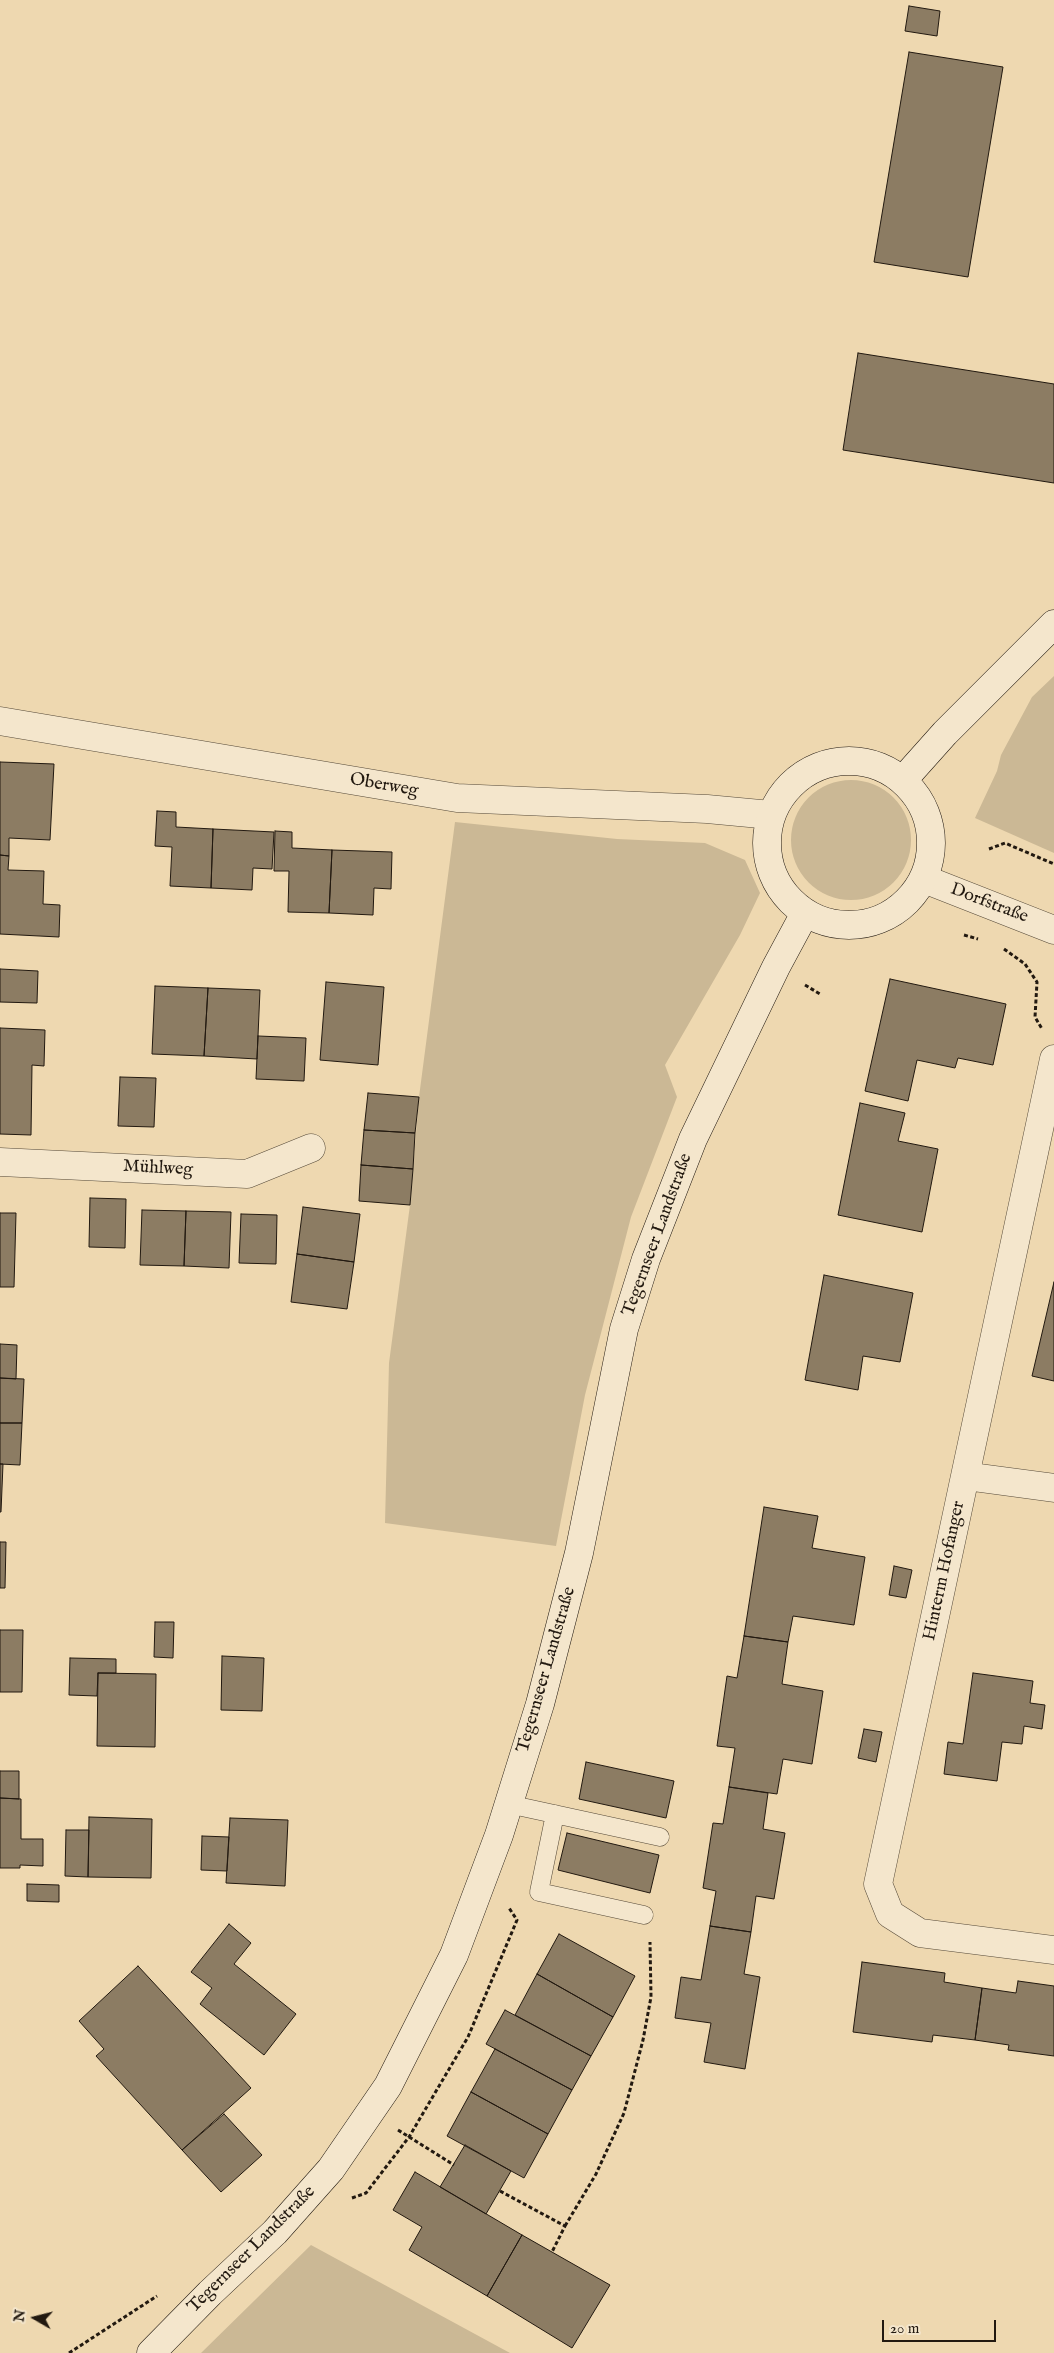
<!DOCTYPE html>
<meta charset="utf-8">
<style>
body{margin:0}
#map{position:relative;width:1054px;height:2353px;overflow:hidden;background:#eed8b0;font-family:"IM FELL English",serif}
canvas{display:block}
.north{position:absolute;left:10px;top:2293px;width:50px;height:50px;-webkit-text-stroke:4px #f4e6cc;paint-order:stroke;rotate:278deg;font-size:14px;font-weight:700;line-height:20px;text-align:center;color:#221910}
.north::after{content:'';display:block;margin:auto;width:18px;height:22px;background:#221910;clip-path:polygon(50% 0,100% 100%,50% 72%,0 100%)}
.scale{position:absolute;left:882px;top:2320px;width:114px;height:22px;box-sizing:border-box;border:2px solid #221910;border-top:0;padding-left:6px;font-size:15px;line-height:18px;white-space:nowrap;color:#221910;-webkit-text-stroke:4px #f4e6cc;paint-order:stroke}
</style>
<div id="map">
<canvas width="1054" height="2353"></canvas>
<div class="north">N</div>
<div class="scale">20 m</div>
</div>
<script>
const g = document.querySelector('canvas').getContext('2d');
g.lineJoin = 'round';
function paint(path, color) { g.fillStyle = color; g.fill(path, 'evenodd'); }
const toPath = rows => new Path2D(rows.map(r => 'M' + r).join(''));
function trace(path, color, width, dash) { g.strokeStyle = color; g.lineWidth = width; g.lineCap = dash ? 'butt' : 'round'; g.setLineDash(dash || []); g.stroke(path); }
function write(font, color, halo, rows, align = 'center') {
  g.font = font + ' "IM FELL English",serif'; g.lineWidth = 4; g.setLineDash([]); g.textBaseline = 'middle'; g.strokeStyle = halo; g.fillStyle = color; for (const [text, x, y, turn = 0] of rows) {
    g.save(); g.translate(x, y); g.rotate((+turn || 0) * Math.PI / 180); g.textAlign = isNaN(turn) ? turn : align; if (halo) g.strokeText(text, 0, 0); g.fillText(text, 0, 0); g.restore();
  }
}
paint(toPath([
 [1054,676,1054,853,975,818,997,771,1001,755,1032,697],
 '791 840a60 60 0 1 1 120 0a60 60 0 1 1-120 0Z',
 [455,822,617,839,705,843,745,860,760,893,740,935,665,1065,677,1097,631,1217,585,1395,556,1546,385,1523,389,1363,410,1205,419,1097],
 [311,2245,510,2353,201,2353]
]), '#cbb895');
const building = toPath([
 [909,6,940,11,937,36,905,31,909,6],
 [909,52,1003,67,968,277,874,262,909,52],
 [858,353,1054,384,1054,483,843,450,858,353],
 [0,762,54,764,50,840,9,838,9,856,0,855,0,762],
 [157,811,176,812,176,827,213,829,211,888,170,886,172,847,155,846,157,811],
 [213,829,274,832,272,869,253,868,252,890,211,888,213,829],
 [275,831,292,832,292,848,332,850,329,913,288,912,289,871,274,871,275,831],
 [332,850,392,852,391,889,374,888,373,915,329,913,332,850],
 [0,855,9,856,8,870,44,871,43,904,60,905,59,937,0,934,0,855],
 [0,969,38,971,37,1003,0,1002,0,969],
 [890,979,1006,1004,993,1065,958,1058,955,1068,917,1060,908,1101,865,1091,890,979],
 [326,982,384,987,378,1065,320,1060,326,982],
 [155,986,208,988,204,1056,152,1054,155,986],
 [208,988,260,990,257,1059,204,1056,208,988],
 [0,1028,45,1030,44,1066,32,1065,31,1135,0,1134,0,1028],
 [258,1036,306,1038,304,1081,256,1079,258,1036],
 [120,1077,156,1078,154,1127,118,1126,120,1077],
 [368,1093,419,1097,415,1133,364,1130,368,1093],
 [860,1103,905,1113,898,1141,938,1149,922,1232,838,1215,860,1103],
 [364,1130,415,1133,413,1169,361,1165,364,1130],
 [361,1165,413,1169,410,1205,359,1201,361,1165],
 [90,1198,126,1199,125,1248,89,1247,90,1198],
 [303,1207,360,1214,354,1262,297,1254,303,1207],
 [142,1210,186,1211,184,1266,140,1265,142,1210],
 [186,1211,231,1212,229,1268,184,1266,186,1211],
 [0,1213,16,1213,14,1287,0,1287,0,1213],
 [241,1214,277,1215,276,1264,239,1263,241,1214],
 [297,1254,354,1262,347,1309,291,1302,297,1254],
 [824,1275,913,1293,900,1362,863,1356,858,1390,805,1380,824,1275],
 [1054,1282,1054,1381,1032,1376,1054,1282],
 [0,1344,17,1345,16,1379,0,1378,0,1344],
 [0,1378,24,1379,22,1423,0,1423,0,1378],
 [0,1423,22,1423,20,1465,0,1464,0,1423],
 [0,1464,3,1464,1,1512,0,1512,0,1464],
 [764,1507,818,1516,812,1548,865,1557,854,1625,793,1616,788,1642,744,1636,764,1507],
 [0,1542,6,1542,5,1588,0,1588,0,1542],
 [894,1566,912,1570,906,1598,889,1595,894,1566],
 [155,1622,174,1622,173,1658,154,1657,155,1622],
 [0,1630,23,1630,22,1692,0,1692,0,1630],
 [744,1636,788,1642,782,1684,823,1691,812,1764,783,1759,777,1794,729,1787,735,1748,717,1746,727,1676,737,1678,744,1636],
 [222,1656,264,1658,262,1711,221,1710,222,1656],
 [70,1658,116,1659,116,1673,98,1673,97,1696,69,1695,70,1658],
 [98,1673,156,1674,155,1747,97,1746,98,1673],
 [973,1673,1033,1681,1030,1703,1045,1705,1042,1729,1024,1726,1022,1744,1002,1742,997,1781,944,1774,948,1742,963,1744,973,1673],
 [864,1729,882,1732,876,1762,858,1758,864,1729],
 [586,1762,674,1781,666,1818,579,1799,586,1762],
 [0,1771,19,1771,19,1799,0,1798,0,1771],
 [729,1787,768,1793,763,1829,785,1833,774,1899,756,1896,751,1932,710,1926,716,1891,703,1888,713,1823,723,1824,729,1787],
 [0,1798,21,1799,21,1839,43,1839,43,1866,20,1865,20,1868,0,1868,0,1798],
 [89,1817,152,1819,151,1878,88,1877,89,1817],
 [230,1818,288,1820,285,1886,226,1883,230,1818],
 [66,1830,89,1830,88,1877,65,1876,66,1830],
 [567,1833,659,1855,650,1893,558,1870,567,1833],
 [202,1836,229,1837,227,1871,201,1870,202,1836],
 [27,1884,59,1885,59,1902,27,1901,27,1884],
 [229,1924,251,1943,234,1964,296,2014,264,2055,200,2004,212,1988,191,1972,229,1924],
 [710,1926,751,1932,744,1974,760,1977,745,2069,704,2062,711,2023,675,2018,681,1977,701,1980,710,1926],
 [559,1934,635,1976,613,2017,537,1974,559,1934],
 [862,1962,945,1973,944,1982,982,1988,975,2040,933,2035,932,2042,853,2032,862,1962],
 [138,1966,251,2088,182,2150,96,2056,104,2049,79,2021,138,1966],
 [537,1974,613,2017,591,2056,515,2015,537,1974],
 [1018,1981,1054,1986,1054,2056,1008,2050,1009,2045,975,2040,982,1988,1016,1993,1018,1981],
 [505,2010,591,2056,572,2090,486,2044,505,2010],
 [495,2049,572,2090,548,2134,471,2092,495,2049],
 [471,2092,548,2134,524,2178,447,2136,471,2092],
 [224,2114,262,2155,221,2192,182,2150,224,2114],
 [465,2145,511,2171,486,2214,440,2187,465,2145],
 [415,2172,522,2235,487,2296,409,2250,422,2227,393,2210,415,2172],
 [522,2235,610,2285,572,2348,487,2296,522,2235]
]);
paint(building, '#8c7c63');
trace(building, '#221910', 1);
const service = toPath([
 [508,1804,660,1837],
 [555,1814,539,1892,644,1915]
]);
const minor = toPath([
 [924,879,1054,930],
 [1054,1059,878,1884,890,1914,920,1933,1054,1950],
 [0,1162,247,1174,311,1148],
 [965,1476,1054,1488]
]);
const tertiary = toPath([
 [0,721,457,798,707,809,771,815]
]);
const secondary = toPath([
 '767 843a82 82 0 1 1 164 0a82 82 0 1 1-164 0Z',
 [903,780,945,733,1054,624],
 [151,2353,210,2293,275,2232,331,2169,388,2086,454,1955,499,1835,540,1704,579,1553,624,1329,646,1259,693,1139,776,967,805,913]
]);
trace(service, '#554938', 19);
trace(minor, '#554938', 29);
trace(tertiary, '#554938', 29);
trace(secondary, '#221910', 29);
trace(toPath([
 [989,849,1005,843,1054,864],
 [964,935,978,939],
 [1004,949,1025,964,1037,982,1035,1017,1042,1029],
 [805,985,820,994],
 [398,2130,454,2165],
 [500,2191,565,2226,552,2252],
 [352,2198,366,2193,409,2137,468,2037,517,1920,509,1908],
 [565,2226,596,2174,624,2113,643,2040,651,1997,650,1942],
 [69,2353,157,2296]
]), '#221910', 3, [4, 2.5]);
trace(service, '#f4e6cc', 18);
trace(minor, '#f4e6cc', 28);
trace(tertiary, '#f4e6cc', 28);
trace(secondary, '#f4e6cc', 28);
write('18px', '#221910', '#f4e6cc', [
 ["Oberweg",384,786,10],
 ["Dorfstraße",989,904,21],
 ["Mühlweg",158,1169,3],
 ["Tegernseer Landstraße",658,1235,-70],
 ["Hinterm Hofanger",945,1571,-78],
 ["Tegernseer Landstraße",547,1670,-74],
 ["Tegernseer Landstraße",252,2250,-45]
]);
</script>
